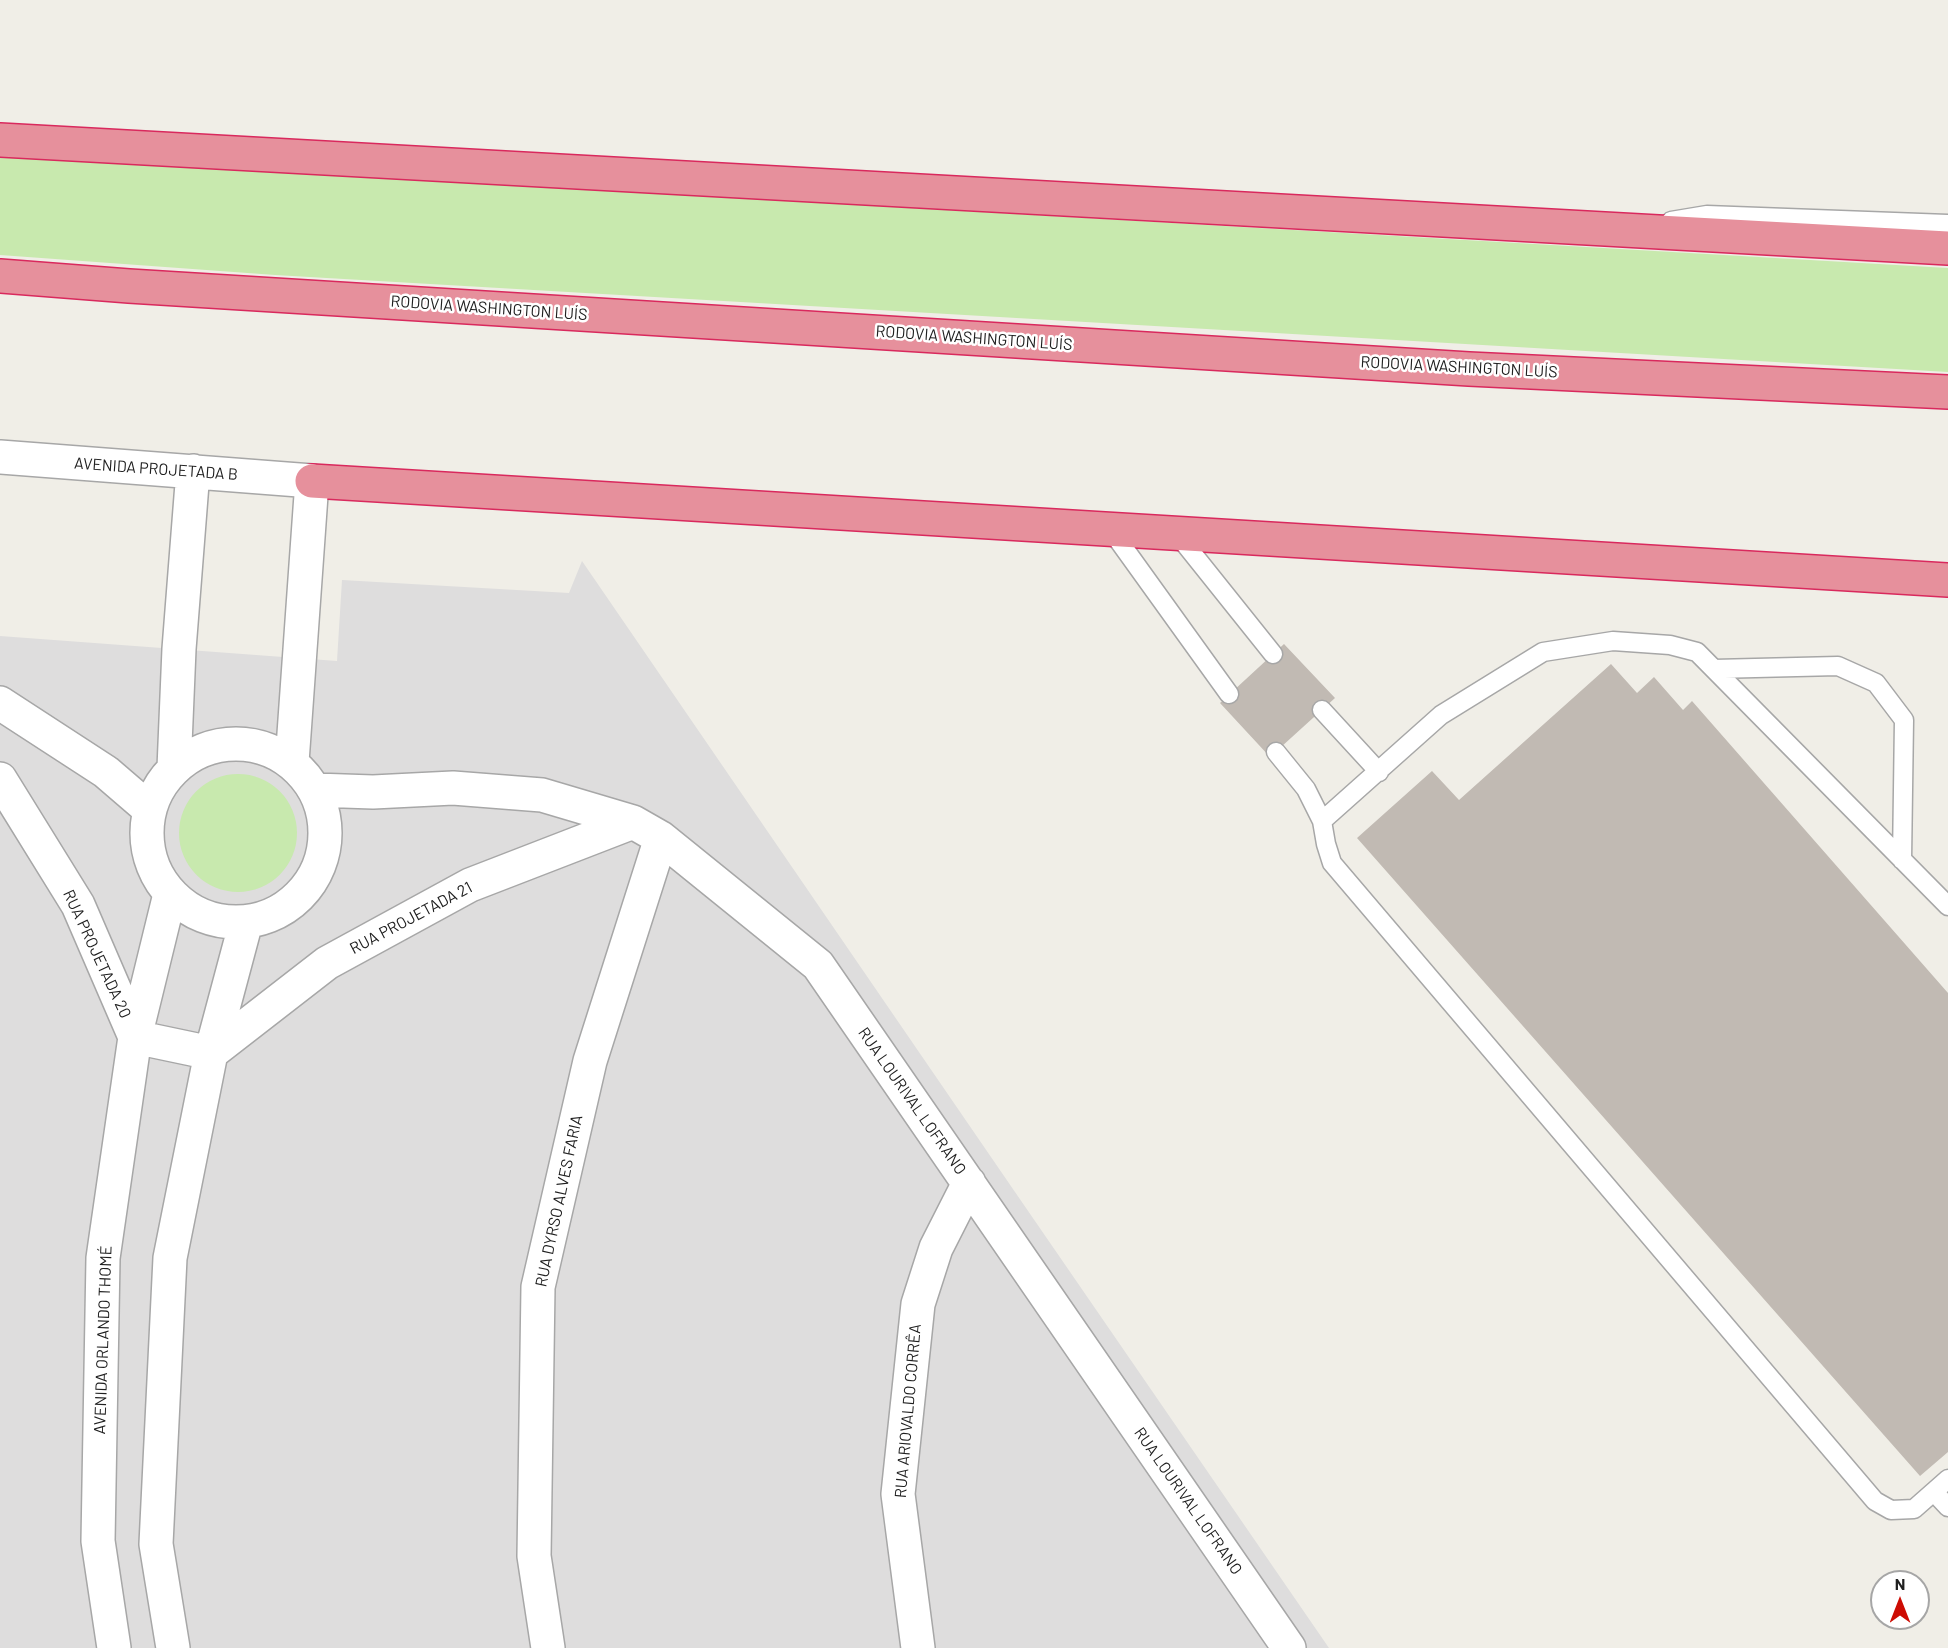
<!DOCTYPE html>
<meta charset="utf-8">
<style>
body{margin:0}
#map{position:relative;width:1948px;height:1648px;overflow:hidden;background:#f0eee7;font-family:Barlow,sans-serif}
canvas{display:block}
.north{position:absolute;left:1870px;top:1570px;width:60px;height:60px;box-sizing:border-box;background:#fff;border:2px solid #a6a6a6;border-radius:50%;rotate:0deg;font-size:16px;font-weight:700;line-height:24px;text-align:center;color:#202020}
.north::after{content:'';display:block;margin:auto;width:21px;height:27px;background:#cd0c03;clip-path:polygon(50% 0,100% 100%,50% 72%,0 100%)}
</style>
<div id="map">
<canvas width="1948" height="1648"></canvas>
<div class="north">N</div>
</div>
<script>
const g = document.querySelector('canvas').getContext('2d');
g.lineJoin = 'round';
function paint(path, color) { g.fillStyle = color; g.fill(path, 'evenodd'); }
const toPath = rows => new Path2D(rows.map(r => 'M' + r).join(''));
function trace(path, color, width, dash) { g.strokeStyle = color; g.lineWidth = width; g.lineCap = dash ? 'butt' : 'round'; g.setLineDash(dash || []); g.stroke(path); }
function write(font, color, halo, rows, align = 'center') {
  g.font = font + ' Barlow,sans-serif'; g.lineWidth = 5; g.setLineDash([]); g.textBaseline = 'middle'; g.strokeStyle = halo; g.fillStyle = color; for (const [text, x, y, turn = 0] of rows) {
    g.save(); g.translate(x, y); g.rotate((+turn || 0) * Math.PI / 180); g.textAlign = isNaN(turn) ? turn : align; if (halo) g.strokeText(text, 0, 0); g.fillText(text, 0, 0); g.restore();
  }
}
paint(toPath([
 [582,561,1015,1192,1329,1648,0,1648,0,636,337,661,342,580,569,593]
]), '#dedddd');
paint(toPath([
 [0,155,1948,268,1948,372,275,275,0,255],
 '179 833a59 59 0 1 1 118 0a59 59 0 1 1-118 0Z'
]), '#c8e9ae');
paint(toPath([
 [1284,644,1335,698,1270,757,1220,703],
 [1611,664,1637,693,1654,677,1683,710,1692,701,1948,993,1948,1452,1920,1476,1357,838,1432,771,1459,800]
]), '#c1bab3');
const service = toPath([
 [1671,221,1707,215,1948,224],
 [1111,530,1229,694],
 [1177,534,1273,654],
 [1714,669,1838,666,1876,683,1904,720,1902,860],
 [1322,710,1379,772],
 [1276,752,1306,789,1322,821,1326,844,1332,863,1875,1501,1891,1510,1914,1509,1948,1479],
 [1322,821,1441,715,1543,652,1613,641,1670,645,1697,652,1948,906],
 [1934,1492,1948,1507]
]);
const minor = toPath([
 [0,457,312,481,292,762],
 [0,703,106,772,149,809],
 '147 833a89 89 0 1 1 178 0a89 89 0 1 1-178 0Z',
 [174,768,179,649,193,471],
 [0,779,78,905,135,1037,211,1053,327,963,470,885,633,822],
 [315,790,373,792,453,788,542,795,633,822,661,838,818,965,1289,1648],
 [114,1648,98,1541,103,1258,135,1037,170,894],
 [173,1648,156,1544,170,1258,211,1053,246,922],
 [548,1648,534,1556,538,1287,590,1061,661,838],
 [918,1648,898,1494,918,1304,936,1248,969,1183]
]);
const motorway = toPath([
 [0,140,1948,248],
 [0,276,129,286,1469,369,1948,392],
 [312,481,1948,580]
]);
trace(service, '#a7a7a7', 21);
trace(minor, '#a7a7a7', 36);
trace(motorway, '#d9295d', 36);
trace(service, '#fff', 18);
trace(minor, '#fff', 33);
trace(motorway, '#e6909c', 33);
write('16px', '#202020', '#fff', [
 ["RODOVIA WASHINGTON LUÍS",489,308,4],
 ["RODOVIA WASHINGTON LUÍS",974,338,4],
 ["RODOVIA WASHINGTON LUÍS",1459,367,3],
 ["AVENIDA PROJETADA B",156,469,4],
 ["RUA PROJETADA 21",411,918,-28],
 ["RUA PROJETADA 20",97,954,65],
 ["RUA LOURIVAL LOFRANO",912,1101,55],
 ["RUA DYRSO ALVES FARIA",559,1201,-78],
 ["AVENIDA ORLANDO THOMÉ",103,1340,-88],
 ["RUA ARIOVALDO CORRÊA",908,1411,-85],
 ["RUA LOURIVAL LOFRANO",1188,1501,55]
]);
</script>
